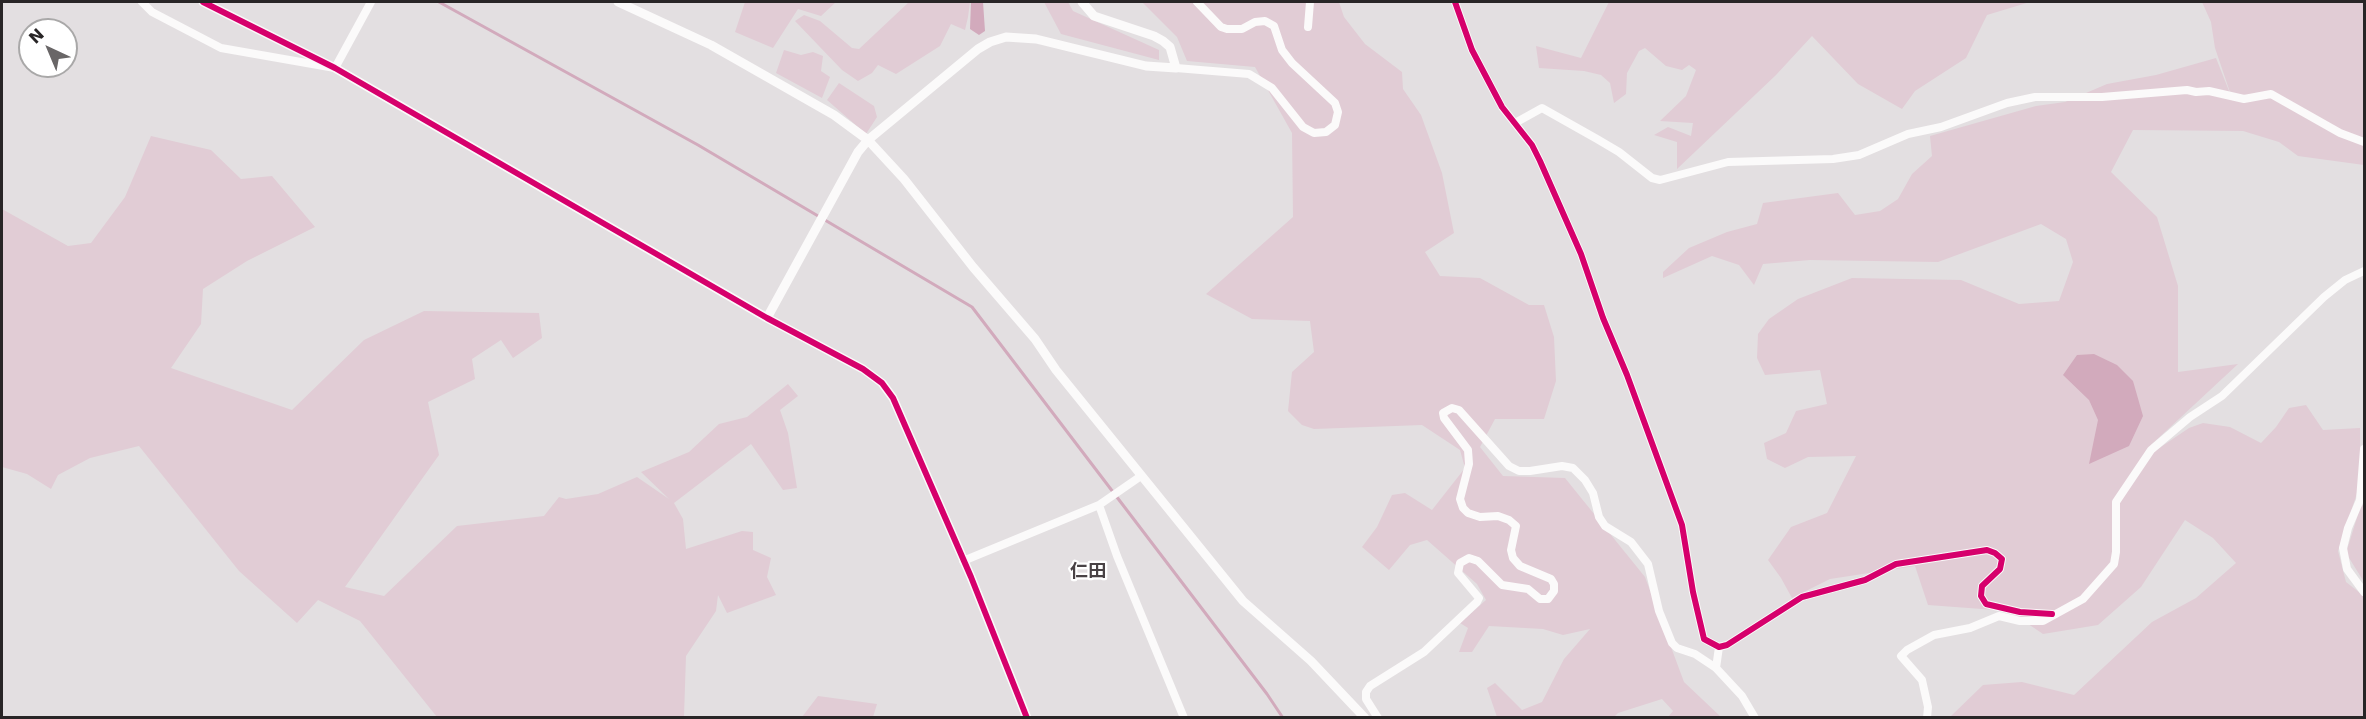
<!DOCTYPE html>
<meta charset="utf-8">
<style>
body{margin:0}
#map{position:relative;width:2366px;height:719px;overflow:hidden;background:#e3dfe1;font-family:"DejaVu Sans",sans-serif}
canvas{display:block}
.frame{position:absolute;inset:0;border:3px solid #282526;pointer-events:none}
.north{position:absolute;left:18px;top:18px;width:60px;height:60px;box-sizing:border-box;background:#fff;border:2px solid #a9a8a8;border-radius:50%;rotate:316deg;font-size:16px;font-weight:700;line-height:24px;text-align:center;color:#282526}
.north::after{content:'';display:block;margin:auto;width:21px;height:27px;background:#696667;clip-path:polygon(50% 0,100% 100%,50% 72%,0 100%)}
</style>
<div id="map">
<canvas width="2366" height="719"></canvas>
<div class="frame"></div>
<div class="north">N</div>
</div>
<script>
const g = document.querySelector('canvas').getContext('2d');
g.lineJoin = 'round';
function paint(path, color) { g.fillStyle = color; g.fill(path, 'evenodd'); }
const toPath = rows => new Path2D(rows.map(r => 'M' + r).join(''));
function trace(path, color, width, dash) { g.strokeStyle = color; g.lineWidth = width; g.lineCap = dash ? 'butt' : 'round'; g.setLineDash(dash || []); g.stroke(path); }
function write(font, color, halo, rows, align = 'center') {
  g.font = font + ' "DejaVu Sans","Noto Sans JP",sans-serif'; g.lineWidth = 4.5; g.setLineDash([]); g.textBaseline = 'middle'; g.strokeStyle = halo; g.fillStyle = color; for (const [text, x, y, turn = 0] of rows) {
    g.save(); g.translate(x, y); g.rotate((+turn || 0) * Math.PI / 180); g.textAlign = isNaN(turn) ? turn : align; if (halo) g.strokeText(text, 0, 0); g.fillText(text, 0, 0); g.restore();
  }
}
paint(toPath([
 [745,2,836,2,821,16,798,9,773,48,735,32],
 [909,2,970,2,968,17,965,30,951,24,940,46,896,74,878,65,872,73,858,81,842,70,795,21,804,15,820,21,852,48,859,49],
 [1044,2,1068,2,1073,11,1159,50,1159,60,1061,34],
 [1142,2,1339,2,1344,17,1365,44,1402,72,1403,89,1421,115,1442,173,1454,233,1425,252,1440,276,1480,278,1529,305,1544,305,1554,337,1556,381,1544,419,1495,419,1480,447,1503,476,1565,478,1645,577,1684,682,1721,717,1668,717,1673,711,1662,699,1618,713,1614,717,1497,717,1487,688,1495,683,1522,710,1542,702,1564,659,1590,629,1563,635,1543,629,1489,626,1472,652,1459,652,1468,628,1460,623,1486,600,1477,584,1427,540,1410,545,1389,570,1362,547,1377,527,1392,495,1405,493,1432,510,1465,468,1460,450,1422,425,1314,429,1302,425,1288,411,1292,372,1314,352,1310,321,1252,319,1206,294,1293,217,1292,133,1255,67,1187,61,1177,37],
 [1609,2,2030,2,1987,15,1966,58,1915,91,1902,109,1858,84,1812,36,1776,75,1677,169,1677,142,1654,135,1668,127,1691,136,1693,123,1660,121,1686,96,1696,70,1689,65,1682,70,1666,66,1645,48,1639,51,1627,73,1626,94,1614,103,1610,83,1601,75,1584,71,1539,68,1536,46,1581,58],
 [2202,2,2364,2,2364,165,2298,156,2279,142,2243,131,2133,130,2111,172,2157,217,2178,286,2178,372,2238,364,2151,445,2155,451,2189,428,2203,423,2230,427,2261,443,2276,427,2289,408,2306,405,2323,430,2360,428,2360,484,2338,551,2346,582,2364,596,2364,717,1950,717,1983,685,2022,682,2074,695,2152,622,2196,598,2236,563,2213,538,2185,520,2141,587,2098,625,2043,634,2009,611,1928,605,1915,566,1830,579,1792,598,1781,578,1768,560,1791,527,1827,513,1856,456,1808,457,1785,468,1767,459,1764,443,1786,433,1796,411,1827,404,1820,370,1765,375,1757,358,1758,334,1769,319,1798,299,1852,278,1961,280,2019,304,2059,301,2073,262,2066,239,2041,224,1938,262,1810,260,1763,264,1754,285,1739,265,1712,256,1663,278,1663,272,1689,248,1727,232,1757,224,1763,203,1838,193,1855,215,1880,211,1898,199,1912,174,1932,156,1930,136,2036,106,2065,102,2107,84,2156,75,2216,58,2233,101,2215,48,2211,22],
 [784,50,801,55,813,52,823,56,821,71,830,77,822,98,776,73],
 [839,83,874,106,877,117,866,134,827,100],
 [151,136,211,150,241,179,272,176,315,227,247,261,203,289,201,324,171,368,292,410,364,340,424,311,539,313,542,338,513,358,501,340,472,359,475,379,428,402,439,455,345,587,384,596,457,526,544,516,559,497,566,499,598,494,637,477,669,499,641,472,689,452,719,424,747,417,788,384,798,396,780,410,788,433,797,488,783,490,751,444,674,503,683,519,686,549,742,531,753,532,753,550,771,558,767,577,776,595,727,613,718,595,716,611,686,656,684,716,686,717,437,717,360,621,318,600,297,623,239,571,139,446,90,458,58,475,51,489,27,474,2,467,2,209,68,246,91,243,125,197],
 [2364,504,2364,582,2346,553,2360,508],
 [818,696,877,704,873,717,802,717]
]), '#e1ccd5');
paint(toPath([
 [971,2,983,2,985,31,979,35,970,29],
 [2094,354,2117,365,2133,381,2143,416,2129,446,2089,464,2098,420,2089,400,2063,375,2077,355]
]), '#d2aabc');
trace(toPath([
 [439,2,698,145,972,307,1267,694,1283,718]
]), '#d2aabc', 3);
trace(toPath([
 [142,2,152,12,221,48,335,68,371,2],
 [1455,2,1472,50,1502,107,1532,145,1540,161,1581,254,1603,318,1627,375,1682,525,1693,592,1704,639,1719,647,1727,645,1802,597,1865,580,1896,564,1987,550,1995,553,2002,559,2000,569,1982,586,1981,596,1986,604,2020,612,2052,614],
 [1308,27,1310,2],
 [1176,68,1249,74,1272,88,1303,127,1314,133,1326,132,1335,125,1338,112,1335,103,1292,63,1282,50,1274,26,1265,21,1255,22,1242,29,1227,29,1221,27,1197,2],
 [1515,123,1542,108,1597,139,1619,152,1652,178,1660,180,1728,162,1833,159,1859,155,1908,134,1941,127,2007,103,2035,97,2102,97,2187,90,2196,92,2209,91,2244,99,2271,94,2340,133,2364,142],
 [2364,449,2360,500,2348,528,2343,548,2347,569,2364,592],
 [1099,505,1117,556,1184,718],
 [963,561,1099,505,1141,476],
 [1716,668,1719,647],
 [1378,718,1366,699,1366,692,1370,686,1424,652,1477,602,1479,598,1458,573,1460,563,1469,558,1478,561,1502,585,1528,589,1540,599,1548,599,1554,591,1554,584,1551,579,1520,566,1513,558,1511,550,1516,526,1509,520,1498,516,1480,517,1468,513,1463,508,1460,499,1469,464,1468,450,1444,418,1443,413,1452,408,1459,410,1509,466,1519,471,1530,471,1562,466,1573,468,1585,480,1593,493,1599,517,1605,526,1631,542,1648,564,1659,611,1672,643,1677,648,1695,654,1716,668,1742,696,1755,718],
 [1927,718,1928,707,1922,680,1901,656,1907,650,1934,635,1970,628,1999,616,2020,621,2043,621,2083,599,2114,564,2116,552,2116,502,2151,450,2190,417,2222,396,2324,297,2345,280,2364,271]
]), '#fbfafa', 8);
trace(toPath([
 [203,2,335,68,767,318,863,369,882,383,893,398,971,577,1027,718],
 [618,2,711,45,834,115,868,140,904,179,973,267,1035,339,1056,370,1243,601,1311,661,1365,718],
 [767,318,858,152,868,140,978,49,990,42,1006,37,1036,39,1146,66,1176,68,1170,47,1163,41,1154,36,1094,16,1082,2]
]), '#fbfafa', 9);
trace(toPath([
 [203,2,335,68,767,318,863,369,882,383,893,398,971,577,1027,718],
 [1455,2,1472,50,1502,107,1532,145,1540,161,1581,254,1603,318,1627,375,1682,525,1693,592,1704,639,1719,647,1727,645,1802,597,1865,580,1896,564,1987,550,1995,553,2002,559,2000,569,1982,586,1981,596,1986,604,2020,612,2052,614]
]), '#d6006c', 6);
write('bold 18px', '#494245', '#fff', [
 ["仁田",1088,572]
]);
</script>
